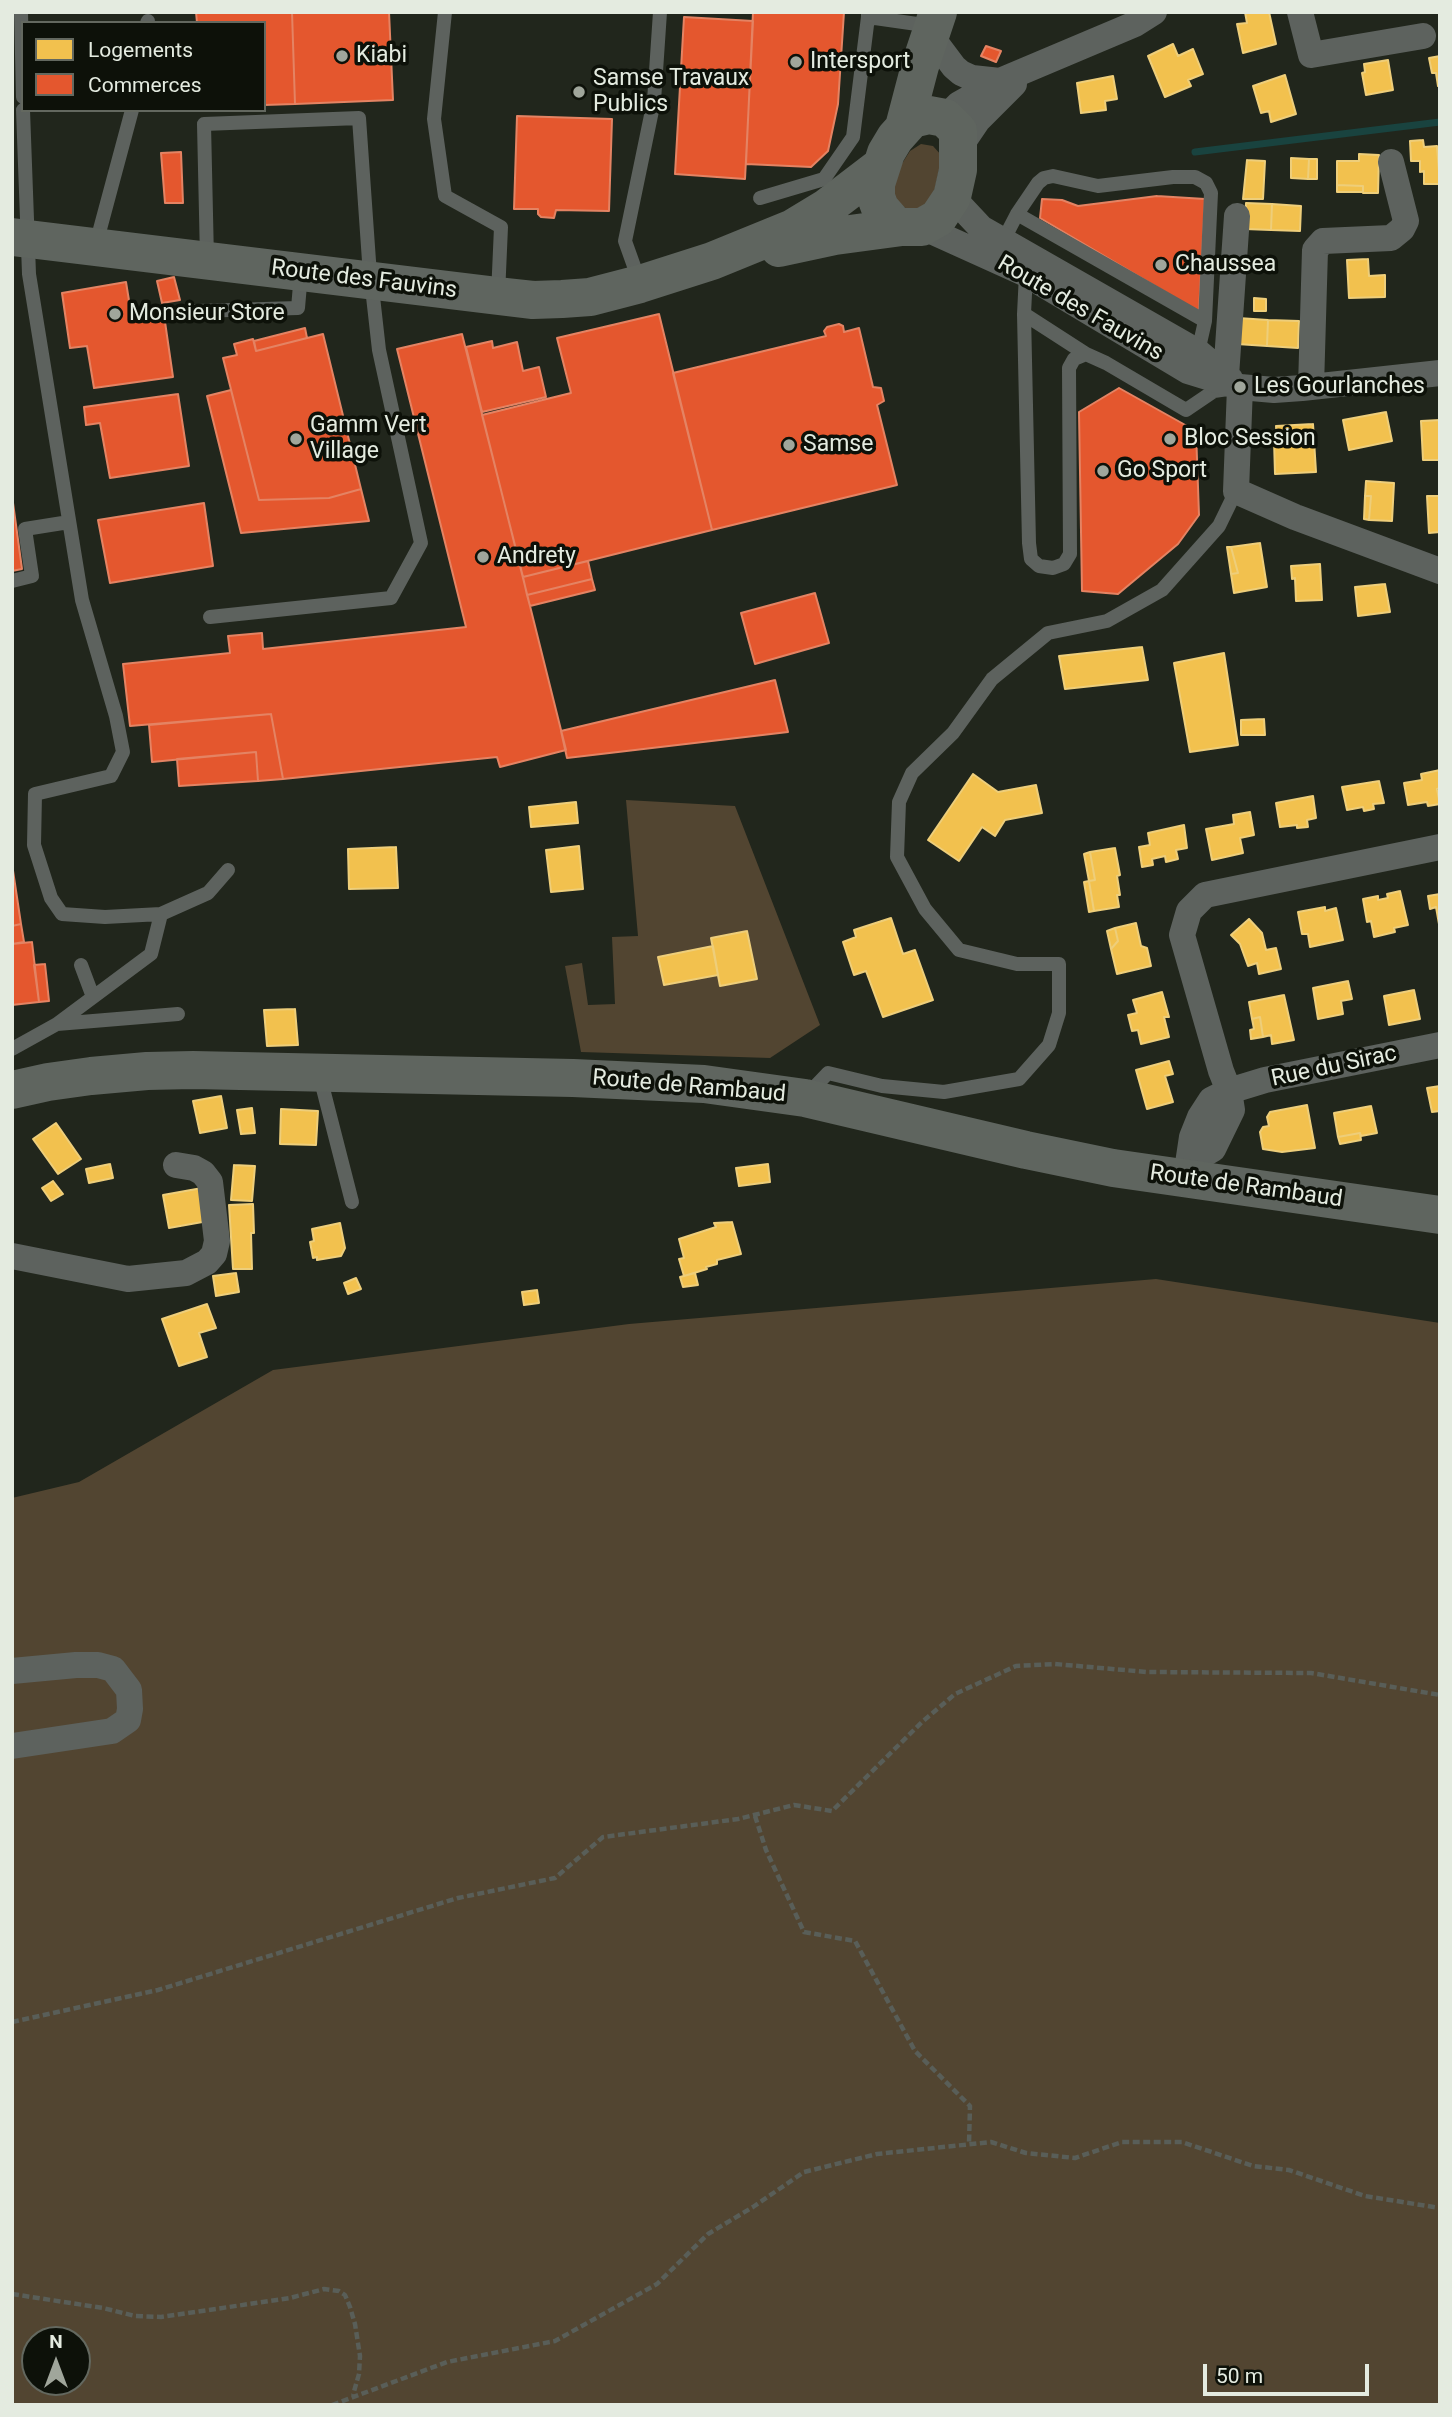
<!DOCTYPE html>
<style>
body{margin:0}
#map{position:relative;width:1452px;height:2417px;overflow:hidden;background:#21261c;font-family:Roboto,sans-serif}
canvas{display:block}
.frame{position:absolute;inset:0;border:14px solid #e4ebe0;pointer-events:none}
.legend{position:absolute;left:21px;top:21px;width:245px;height:91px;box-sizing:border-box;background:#0d1109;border:2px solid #63685f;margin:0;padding:9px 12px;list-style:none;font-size:21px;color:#e4ebe0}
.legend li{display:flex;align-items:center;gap:14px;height:35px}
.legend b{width:35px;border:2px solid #63685f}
.north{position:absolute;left:21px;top:2326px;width:70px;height:70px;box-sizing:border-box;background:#0d1109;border:2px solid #63685f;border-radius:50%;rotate:0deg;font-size:19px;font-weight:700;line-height:28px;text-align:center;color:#e4ebe0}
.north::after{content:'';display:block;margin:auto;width:24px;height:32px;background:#a0a69b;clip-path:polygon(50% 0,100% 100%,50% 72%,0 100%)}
.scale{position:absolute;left:1203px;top:2364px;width:166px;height:32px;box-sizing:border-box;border:4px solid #e4ebe0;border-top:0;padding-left:9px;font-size:21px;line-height:24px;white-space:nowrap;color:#e4ebe0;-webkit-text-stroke:5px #0d1109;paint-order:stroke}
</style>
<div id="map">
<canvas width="1452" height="2417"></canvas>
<div class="frame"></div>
<ul class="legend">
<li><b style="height:19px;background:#f2c14e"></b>Logements</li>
<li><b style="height:19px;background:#e4572e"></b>Commerces</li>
</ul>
<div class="north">N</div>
<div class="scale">50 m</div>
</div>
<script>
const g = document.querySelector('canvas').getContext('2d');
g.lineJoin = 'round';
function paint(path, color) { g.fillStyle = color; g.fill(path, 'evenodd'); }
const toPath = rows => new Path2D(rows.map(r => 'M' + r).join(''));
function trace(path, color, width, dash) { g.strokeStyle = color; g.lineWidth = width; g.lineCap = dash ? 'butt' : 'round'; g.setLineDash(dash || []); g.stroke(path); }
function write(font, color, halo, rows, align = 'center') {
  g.font = font + ' Roboto,sans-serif'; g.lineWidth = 7; g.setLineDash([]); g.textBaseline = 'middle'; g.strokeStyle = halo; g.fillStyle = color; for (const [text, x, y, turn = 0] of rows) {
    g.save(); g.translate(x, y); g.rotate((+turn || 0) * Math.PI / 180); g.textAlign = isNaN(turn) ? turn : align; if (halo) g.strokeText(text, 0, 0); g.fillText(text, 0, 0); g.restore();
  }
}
paint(toPath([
 [921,144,933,146,942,156,932,202,911,211,896,203,891,181,910,151],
 [626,800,735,806,820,1025,770,1058,581,1052,565,966,582,963,588,1005,615,1004,612,937,638,936],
 [1156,1279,1440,1323,1440,2405,12,2405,12,1498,79,1482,273,1370,629,1324],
 [35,2340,77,2340,77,2382,35,2382]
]), '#524531');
const homes = toPath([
 [1245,12,1269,12,1276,44,1243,53,1237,24,1247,23,1245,12],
 [1173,44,1178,56,1193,49,1203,74,1188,80,1191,86,1165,97,1148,56,1173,44],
 [1440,56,1440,86,1438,86,1436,73,1432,73,1429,58,1440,56],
 [1388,60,1393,90,1366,95,1362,73,1365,72,1364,64,1388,60],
 [1285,75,1296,114,1271,122,1269,111,1261,113,1253,86,1285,75],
 [1113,76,1117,99,1105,101,1106,110,1081,113,1077,83,1113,76],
 [1423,140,1424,147,1437,146,1440,184,1424,184,1424,171,1420,172,1420,161,1411,161,1410,141,1423,140],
 [1359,154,1379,155,1378,193,1363,193,1363,186,1337,185,1337,161,1359,161,1359,154],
 [1291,158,1309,159,1308,179,1291,178,1291,158],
 [1309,159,1317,159,1317,179,1308,179,1309,159],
 [1247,160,1265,161,1263,199,1243,199,1247,160],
 [1337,185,1363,186,1363,192,1337,192,1337,185],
 [1246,203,1272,204,1271,230,1245,229,1246,203],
 [1272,204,1301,206,1300,231,1271,230,1272,204],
 [1368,259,1369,276,1385,275,1385,297,1349,298,1347,260,1368,259],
 [1254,298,1266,299,1266,311,1254,311,1254,298],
 [1238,318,1268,320,1267,346,1237,344,1238,318],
 [1268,320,1299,321,1298,348,1267,346,1268,320],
 [1386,412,1392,441,1349,450,1343,420,1386,412],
 [1440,420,1440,460,1423,460,1421,421,1440,420],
 [1313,424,1316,472,1275,474,1274,440,1277,440,1276,426,1313,424],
 [1366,481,1394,483,1392,521,1369,520,1371,496,1365,496,1366,481],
 [1365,496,1371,496,1369,520,1364,519,1365,496],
 [1427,496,1440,496,1440,532,1429,533,1427,496],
 [1260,543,1267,587,1234,593,1231,574,1238,573,1231,547,1260,543],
 [1227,547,1231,547,1238,573,1231,574,1227,547],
 [1320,564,1322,600,1296,601,1295,578,1292,579,1291,566,1320,564],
 [1385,584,1390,612,1358,616,1355,587,1385,584],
 [1142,647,1148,680,1065,689,1059,656,1142,647],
 [1224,653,1238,745,1190,752,1174,663,1224,653],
 [1264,719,1265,735,1241,735,1241,720,1264,719],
 [1440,770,1440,788,1437,789,1440,804,1428,806,1427,802,1408,805,1404,783,1422,780,1421,774,1440,770],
 [973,774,998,792,1036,785,1042,813,1005,820,995,836,982,827,959,861,928,840,973,774],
 [1379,781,1384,803,1373,804,1374,809,1364,811,1363,807,1347,810,1342,787,1379,781],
 [1313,796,1316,818,1307,820,1308,827,1297,828,1297,825,1280,827,1276,803,1313,796],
 [576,802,578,823,531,827,529,807,576,802],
 [1250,812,1254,835,1240,838,1243,853,1212,860,1206,829,1234,824,1233,815,1250,812],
 [1184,825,1187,848,1176,850,1178,859,1166,862,1165,856,1152,859,1153,865,1142,867,1139,847,1150,845,1148,833,1184,825],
 [579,846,583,889,551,892,546,850,579,846],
 [396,847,398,888,349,889,348,849,396,847],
 [1115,848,1120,875,1117,876,1120,895,1117,895,1119,907,1094,911,1089,881,1095,880,1090,852,1115,848],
 [1090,852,1095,880,1089,881,1084,854,1090,852],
 [1089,881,1094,911,1089,912,1084,882,1089,881],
 [1400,891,1408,925,1394,928,1395,932,1374,937,1371,921,1367,922,1363,899,1378,896,1378,900,1388,898,1387,894,1400,891],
 [1440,894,1440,924,1439,924,1436,907,1430,909,1428,896,1440,894],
 [1325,907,1325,911,1336,908,1343,940,1310,947,1308,934,1302,934,1298,912,1325,907],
 [891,918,903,954,915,950,933,1000,883,1017,866,971,854,975,843,942,856,937,854,930,891,918],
 [1249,919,1262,933,1266,950,1276,948,1281,969,1259,974,1257,963,1248,966,1240,944,1231,935,1249,919],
 [1136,923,1141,946,1147,948,1151,966,1117,974,1111,949,1118,941,1115,928,1136,923],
 [1115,928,1118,941,1111,949,1107,931,1115,928],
 [747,931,757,979,720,986,711,938,747,931],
 [713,946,718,975,664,985,658,957,713,946],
 [1348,981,1352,999,1341,1001,1343,1014,1318,1019,1313,988,1348,981],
 [1414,990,1420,1019,1389,1025,1384,996,1414,990],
 [1162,992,1169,1017,1164,1017,1169,1037,1141,1044,1138,1030,1132,1031,1128,1015,1137,1013,1133,1000,1162,992],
 [1284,995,1294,1040,1272,1044,1271,1035,1263,1037,1260,1017,1252,1019,1249,1002,1284,995],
 [295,1009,298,1045,267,1046,264,1010,295,1009],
 [1260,1017,1263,1037,1251,1039,1250,1030,1254,1029,1252,1019,1260,1017],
 [1169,1061,1173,1074,1165,1076,1173,1102,1147,1109,1136,1070,1169,1061],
 [1440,1086,1440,1111,1432,1112,1427,1088,1440,1086],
 [221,1096,227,1128,200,1133,193,1101,221,1096],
 [1307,1105,1315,1148,1282,1152,1263,1149,1260,1132,1263,1127,1269,1126,1267,1117,1270,1112,1307,1105],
 [1371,1106,1377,1133,1361,1136,1360,1133,1338,1137,1334,1113,1371,1106],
 [252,1108,255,1133,241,1134,237,1110,252,1108],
 [281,1109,318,1111,316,1145,280,1144,281,1109],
 [56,1123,81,1159,58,1174,33,1139,56,1123],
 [1360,1133,1361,1140,1340,1144,1338,1137,1360,1133],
 [110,1164,113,1178,89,1183,86,1169,110,1164],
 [768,1164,770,1182,739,1186,736,1168,768,1164],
 [234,1165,255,1166,252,1201,231,1200,234,1165],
 [53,1181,63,1194,51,1201,42,1188,53,1181],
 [202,1188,208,1221,169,1228,163,1195,202,1188],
 [253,1204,254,1233,251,1233,252,1269,233,1269,229,1205,253,1204],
 [732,1222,741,1254,717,1260,717,1264,706,1267,707,1269,684,1276,679,1259,684,1258,679,1239,716,1227,714,1223,732,1222],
 [340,1223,345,1248,341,1256,317,1260,317,1257,313,1258,310,1242,314,1241,312,1229,340,1223],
 [236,1273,239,1292,216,1296,213,1276,236,1273],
 [695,1273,698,1285,683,1287,680,1277,695,1273],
 [356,1278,361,1289,348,1294,344,1283,356,1278],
 [537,1290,539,1303,524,1305,522,1292,537,1290],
 [207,1304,216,1328,199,1333,207,1357,179,1366,162,1319,207,1304]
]);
paint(homes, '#f2c14e');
trace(homes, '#eece7a', 2);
const shops = toPath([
 [196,12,292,12,295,104,264,105,264,23,197,23,196,12],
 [292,12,389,12,393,100,295,104,292,12],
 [753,12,844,12,838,104,828,151,811,167,746,164,753,12],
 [684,17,753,21,745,179,675,174,684,17],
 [986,46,1001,51,996,62,981,56,986,46],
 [517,116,612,119,609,211,556,210,554,218,541,217,538,214,538,209,514,209,517,116],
 [181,152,183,203,165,203,161,153,181,152],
 [1157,196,1205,199,1199,312,1040,218,1042,199,1062,200,1078,206,1157,196],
 [174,277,180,300,162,303,157,281,174,277],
 [126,282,131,313,163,308,173,377,94,388,87,346,70,348,62,293,126,282],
 [659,314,712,530,523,577,482,415,571,393,557,338,659,314],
 [839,324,843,326,844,332,859,328,873,387,881,388,884,401,877,405,897,485,712,530,673,373,826,336,824,331,827,327,839,324],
 [305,328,307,338,256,351,254,341,305,328],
 [323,334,361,489,329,498,259,500,223,358,237,355,234,344,253,339,256,351,323,334],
 [462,334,566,750,500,767,497,757,283,779,271,714,130,726,123,664,230,653,228,636,262,633,263,649,466,627,397,349,462,334],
 [492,341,493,348,517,342,523,371,539,367,546,397,482,412,466,347,492,341],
 [1119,388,1196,431,1199,515,1178,544,1118,594,1082,591,1079,412,1119,388],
 [231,390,259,500,329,498,361,489,369,521,241,533,207,396,231,390],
 [178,394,189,466,110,478,100,423,86,425,84,407,178,394],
 [13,503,22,569,12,571,12,503,13,503],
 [204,503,213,566,110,583,98,520,204,503],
 [588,561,592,579,527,595,523,577,588,561],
 [592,579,595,590,530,606,527,595,592,579],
 [815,593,829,643,755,664,741,613,815,593],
 [775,680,788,732,567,758,561,731,775,680],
 [271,714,283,779,258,781,256,752,152,762,149,725,271,714],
 [256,752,258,781,179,786,177,759,256,752],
 [12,864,21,924,12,926,12,864],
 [21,924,24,942,12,944,12,926,21,924],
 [32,942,39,1002,12,1005,12,944,32,942],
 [45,964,49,1001,39,1002,34,965,45,964]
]);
paint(shops, '#e4572e');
trace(shops, '#e48363', 2);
trace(toPath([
 [1195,152,1440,122]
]), '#19433f', 7);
trace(toPath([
 [755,1816,766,1850,804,1932,855,1941,915,2051,970,2106,969,2144],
 [12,2022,158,1990,458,1898,555,1878,603,1837,738,1819,794,1805,832,1811,922,1722,955,1694,1016,1666,1055,1664,1147,1672,1311,1673,1440,1695],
 [12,2294,103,2308,135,2316,161,2317,290,2298,324,2289,339,2291,345,2295,350,2307,355,2324,360,2356,359,2374,353,2395],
 [332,2405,447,2362,555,2341,657,2284,708,2234,753,2207,804,2172,877,2154,991,2142,1026,2153,1075,2158,1122,2142,1182,2142,1253,2166,1289,2170,1365,2196,1440,2208]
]), '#595e58', 4.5, [7, 3.5]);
trace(toPath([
 [21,12,23,97],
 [445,12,434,119,445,196,501,227,498,295],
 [868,12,868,17,931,26],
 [147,23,148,21],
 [23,110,29,274,82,600,116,716,123,752,111,776,35,794,34,845,51,898,62,914,105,917,161,914],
 [760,198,824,179,853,137,868,17],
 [1017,214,1205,321],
 [1003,241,1017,214,1038,183,1044,178,1053,176,1098,186,1173,177,1195,177,1206,183,1211,193,1205,321,1198,352,1194,353],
 [96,244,132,110],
 [207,259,204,124,359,118,369,261,379,350,421,543,391,598,210,617],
 [1026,274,1024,314,1029,543,1031,559,1039,566,1053,568,1064,564,1070,554,1069,368,1074,359,1086,354],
 [640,283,625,241,654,101,660,12],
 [196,311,298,308,301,273],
 [1024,314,1086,354,1106,363,1186,410,1214,391,1228,389],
 [12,581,32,576,25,529,69,522],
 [81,965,93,997],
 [57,1024,151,954,161,914,208,893,228,870],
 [12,1049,57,1024,178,1014],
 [319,1073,352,1202],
 [807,1095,828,1073,882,1086,944,1092,1019,1079,1049,1045,1059,1013,1059,964,1017,964,959,950,925,909,897,857,899,802,912,773,953,733,992,679,1048,633,1107,621,1162,590,1219,526,1236,491]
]), '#5d625e', 14);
trace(toPath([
 [1300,12,1311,55,1423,36],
 [939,47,954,67,961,73,972,78,1000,81],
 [945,118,959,104,1000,81,1135,24,1154,12],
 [959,148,978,120,1014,84],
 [952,197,981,228,1198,352,1230,379],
 [922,227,1026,274,1188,371,1240,387,1274,390,1302,388,1440,373],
 [1226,376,1237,216],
 [1240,387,1236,491,1295,517,1440,571],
 [1311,387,1315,250,1323,241,1391,238,1402,229,1406,221,1391,162],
 [1189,1163,1213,1149,1232,1110,1229,1091,1221,1071,1182,935,1189,911,1205,895,1440,847],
 [1186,1177,1192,1137,1200,1117,1211,1100,1229,1091,1265,1080,1440,1045],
 [12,1256,128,1279,186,1273,207,1262,214,1254,217,1241,210,1182,203,1173,194,1168,176,1165],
 [12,1671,76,1665,98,1665,113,1669,129,1690,130,1709,128,1720,112,1731,12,1746]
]), '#5d625e', 26);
trace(toPath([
 [929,115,945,118,958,131,958,170,952,197,938,218,922,227,902,227,894,224,880,208,876,197,876,184,886,153,895,138,912,119,929,115],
 [904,127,920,66,938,12],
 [12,237,498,296,533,300,562,299,590,297,640,284,712,261,793,228,826,208,881,166],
 [779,248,835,236,902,227],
 [12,1090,48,1082,91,1076,147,1071,193,1070,573,1078,704,1084,805,1098,1026,1150,1113,1168,1440,1215]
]), '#5f655f', 38);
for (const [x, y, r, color] of [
 [342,56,7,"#a0a69b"],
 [796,62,7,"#a0a69b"],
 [579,92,7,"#a0a69b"],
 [1161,265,7,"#a0a69b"],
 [115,314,7,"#a0a69b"],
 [1240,387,7,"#a0a69b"],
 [296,439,7,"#a0a69b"],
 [1170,439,7,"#a0a69b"],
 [789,445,7,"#a0a69b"],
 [1103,471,7,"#a0a69b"],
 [483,557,7,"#a0a69b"]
]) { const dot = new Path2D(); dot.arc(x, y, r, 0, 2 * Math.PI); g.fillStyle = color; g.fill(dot); trace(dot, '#0d1109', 2.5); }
write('23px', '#e4ebe0', '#0d1109', [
 ["Kiabi",356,56],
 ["Intersport",810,62],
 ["Samse Travaux",593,79],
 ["Publics",593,105],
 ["Chaussea",1175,265],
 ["Monsieur Store",129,314],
 ["Les Gourlanches",1254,387],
 ["Gamm Vert",310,426],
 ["Village",310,452],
 ["Bloc Session",1184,439],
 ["Samse",803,445],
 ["Go Sport",1117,471],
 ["Andrety",497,557]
], 'left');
write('23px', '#e4ebe0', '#0d1109', [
 ["Route des Fauvins",364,280,7],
 ["Route des Fauvins",1080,309,30],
 ["Rue du Sirac",1334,1067,-12],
 ["Route de Rambaud",689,1087,5],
 ["Route de Rambaud",1246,1187,8]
]);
</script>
